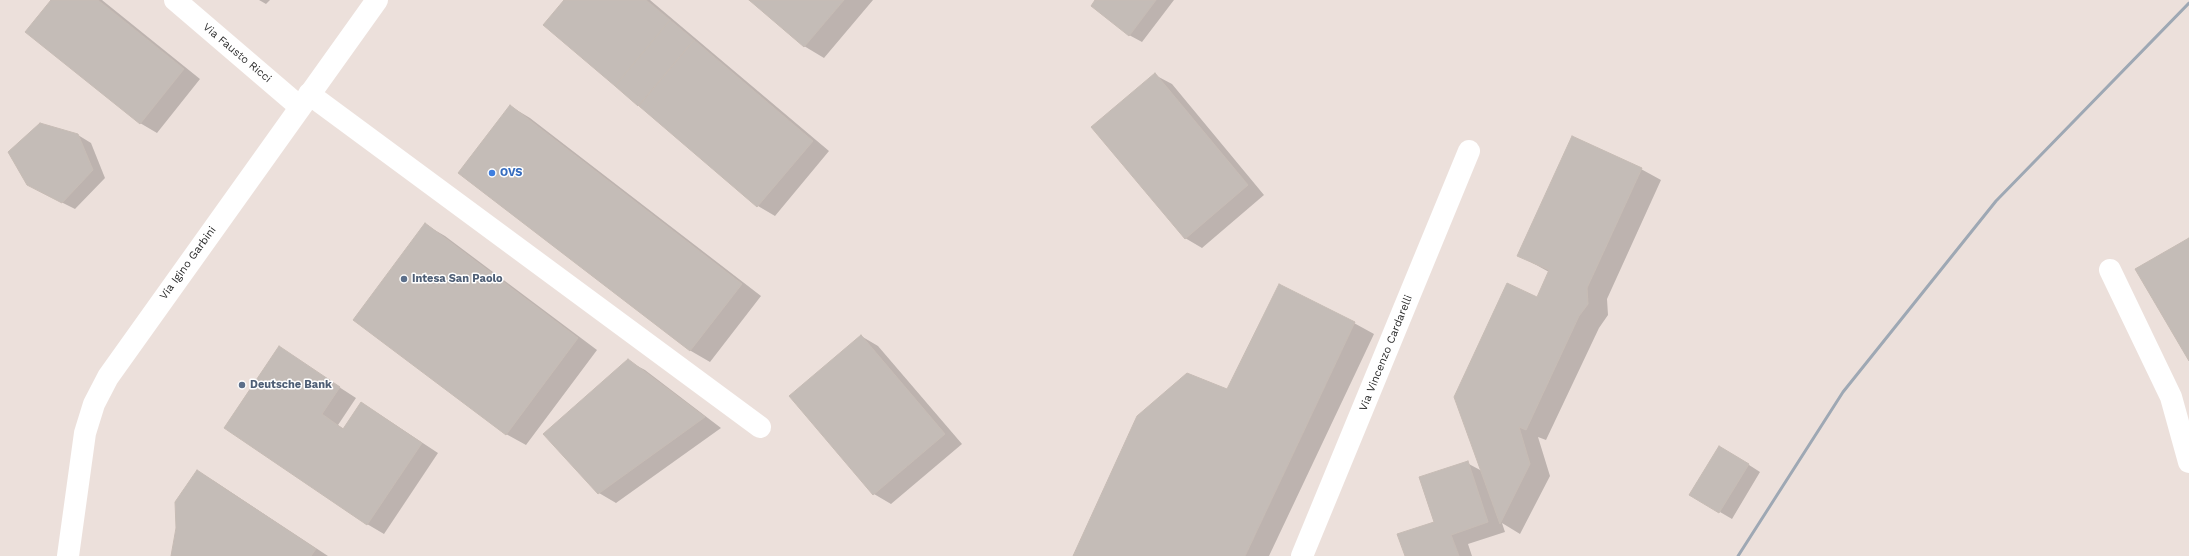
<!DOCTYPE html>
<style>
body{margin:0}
canvas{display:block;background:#ece0db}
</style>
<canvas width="2189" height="556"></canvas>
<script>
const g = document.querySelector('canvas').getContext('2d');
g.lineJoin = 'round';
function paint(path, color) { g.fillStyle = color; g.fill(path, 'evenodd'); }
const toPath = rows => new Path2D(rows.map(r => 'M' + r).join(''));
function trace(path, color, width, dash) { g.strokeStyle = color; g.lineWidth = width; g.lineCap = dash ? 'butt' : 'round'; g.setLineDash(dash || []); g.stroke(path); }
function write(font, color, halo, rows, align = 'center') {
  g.font = font + ' "Work Sans",sans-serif'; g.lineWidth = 3; g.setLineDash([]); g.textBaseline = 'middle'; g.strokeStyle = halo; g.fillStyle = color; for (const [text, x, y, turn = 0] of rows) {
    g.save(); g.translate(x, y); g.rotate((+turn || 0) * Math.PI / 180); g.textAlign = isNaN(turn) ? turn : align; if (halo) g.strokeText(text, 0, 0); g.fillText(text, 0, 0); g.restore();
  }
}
paint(toPath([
 [52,0,102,0,200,79,157,133,140,123],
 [259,0,270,0,266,4],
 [566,0,650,0,829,151,775,216,758,206,615,85],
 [751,0,873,0,824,58,804,46],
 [1096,0,1174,0,1142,42,1129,35],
 [1155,75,1172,84,1264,195,1202,248,1185,238],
 [510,106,530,118,761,296,710,362,691,351,459,173],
 [78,135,91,143,105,178,75,209,41,192],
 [1641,169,1661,180,1607,299,1608,315,1599,328,1546,440,1538,437,1550,476,1520,534,1502,523,1505,532,1468,544,1472,556,1406,556,1435,523,1467,463,1482,471,1537,299,1549,272,1518,255],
 [426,225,445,236,597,350,526,445,506,434],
 [1354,323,1374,334,1269,556,1074,556,1227,390],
 [861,336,878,346,962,444,891,504,874,494,791,396],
 [279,348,356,398,338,425,344,429,362,403,438,453,384,534,367,524],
 [628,361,645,370,721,428,616,503,599,493],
 [1732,454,1760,472,1732,519,1720,512],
 [197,471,214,481,328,556,172,556]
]), '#0003');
const building = toPath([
 [51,0,98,0,184,69,140,124,25,32,51,0],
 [564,0,646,0,670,20,615,86,543,25,564,0],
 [749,0,844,0,804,47,749,0],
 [1095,0,1156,0,1129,36,1091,6,1095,0],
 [670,20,694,40,638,106,615,86,670,20],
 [694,40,813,141,757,207,639,106,694,40],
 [1155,73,1248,185,1185,239,1091,127,1155,73],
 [510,105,742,284,690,351,458,173,510,105],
 [40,123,78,134,93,170,62,203,27,185,8,152,40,123],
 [1572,136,1642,168,1587,288,1588,304,1579,316,1526,430,1519,427,1530,464,1500,524,1454,397,1507,283,1537,297,1549,270,1517,256,1572,136],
 [425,223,578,338,506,435,353,320,425,223],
 [2189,238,2189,361,2135,269,2189,238],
 [1279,284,1355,322,1245,556,1073,556,1137,416,1187,373,1227,389,1279,284],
 [861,335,945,434,873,495,789,396,861,335],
 [279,346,340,387,322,414,343,429,361,402,422,443,367,525,224,428,279,346],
 [628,359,705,417,598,494,543,434,628,359],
 [1719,446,1749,464,1719,513,1689,495,1719,446],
 [1468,461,1488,522,1451,535,1459,556,1405,556,1397,534,1434,522,1419,477,1468,461],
 [197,470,316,549,311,556,171,556,176,528,175,502,197,470]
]);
paint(building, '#c4bcb7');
trace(building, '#c7bcb5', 1);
trace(toPath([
 [175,0,300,107],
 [309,94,760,427],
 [2110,270,2171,397,2189,462],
 [1302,556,1469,151]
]), '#fff', 22);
trace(toPath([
 [68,556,85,433,94,404,108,377,377,0]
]), '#fff', 22);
trace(toPath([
 [1738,556,1843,392,1996,201,2189,3]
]), '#9ea8b4', 3);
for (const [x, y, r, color] of [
 [492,173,4,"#3f7fe0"],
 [404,279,4,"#5c6f8a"],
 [242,385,4,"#5c6f8a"]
]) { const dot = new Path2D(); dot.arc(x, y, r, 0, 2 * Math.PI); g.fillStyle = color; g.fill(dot); trace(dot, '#fff', 1.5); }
write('11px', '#2a2a2a', '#fff', [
 ["Via Fausto Ricci",237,53,40],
 ["Via Igino Garbini",188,263,-54],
 ["Via Vincenzo Cardarelli",1386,353,-68]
]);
write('bold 11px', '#366cbe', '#fff', [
 ["OVS",500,173]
], 'left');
write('bold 11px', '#4e5e75', '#fff', [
 ["Intesa San Paolo",412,279],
 ["Deutsche Bank",250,385]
], 'left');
</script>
